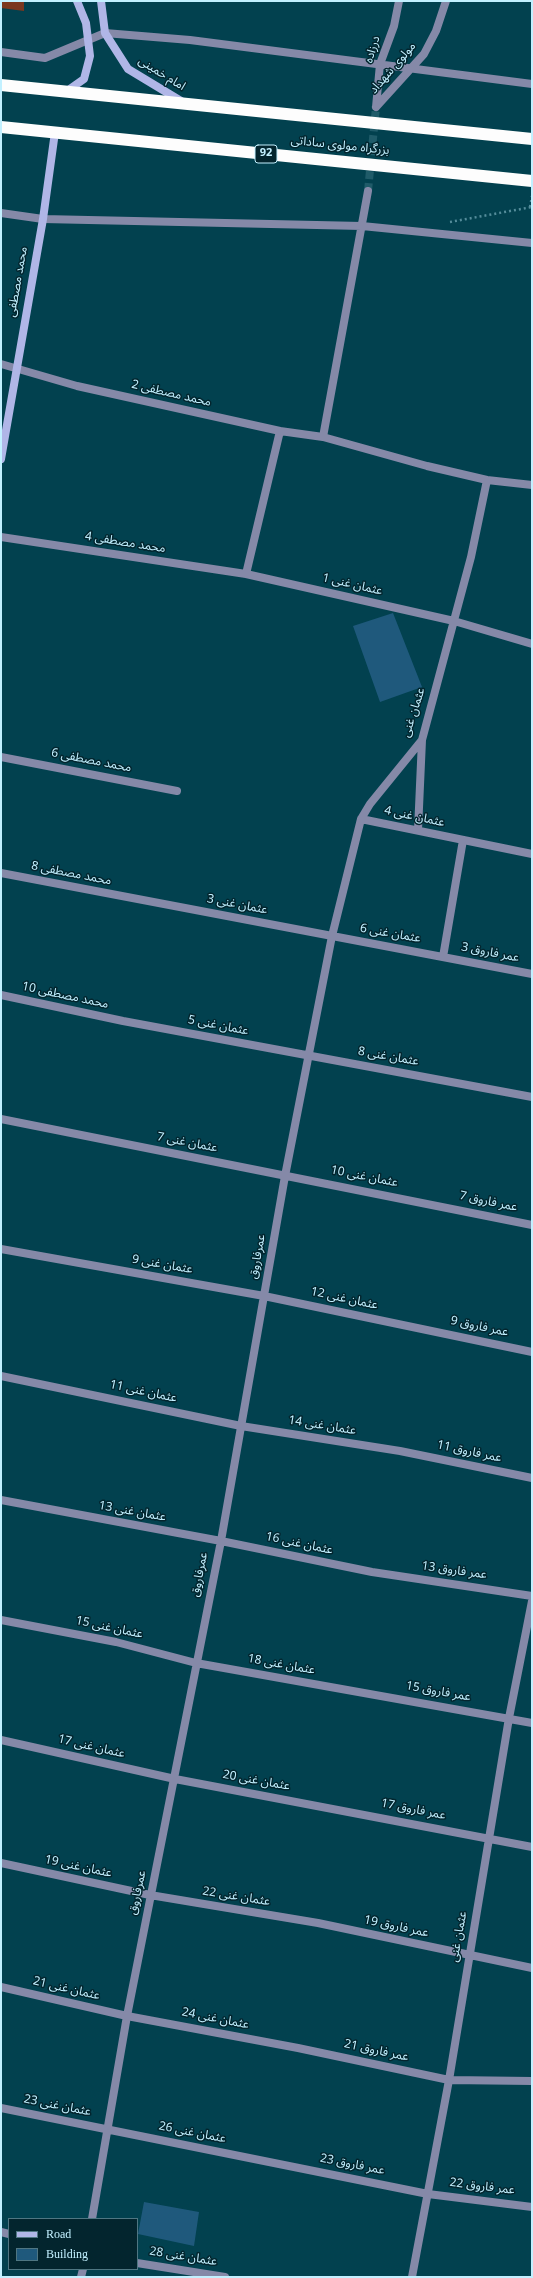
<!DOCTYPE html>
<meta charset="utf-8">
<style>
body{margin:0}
#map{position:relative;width:533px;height:2278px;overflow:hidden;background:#02414f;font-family:Georgia,serif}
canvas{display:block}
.frame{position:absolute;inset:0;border:2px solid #c2f0ff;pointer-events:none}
.legend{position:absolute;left:8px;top:2218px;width:130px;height:52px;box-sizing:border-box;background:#03252e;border:1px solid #4f7682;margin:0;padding:5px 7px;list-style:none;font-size:12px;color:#c2f0ff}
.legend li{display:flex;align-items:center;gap:8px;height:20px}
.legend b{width:20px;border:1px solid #4f7682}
</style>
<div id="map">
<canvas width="533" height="2278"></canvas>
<div class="frame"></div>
<ul class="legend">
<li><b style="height:5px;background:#b0b6e7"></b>Road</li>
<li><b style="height:11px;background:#1f597c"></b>Building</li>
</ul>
</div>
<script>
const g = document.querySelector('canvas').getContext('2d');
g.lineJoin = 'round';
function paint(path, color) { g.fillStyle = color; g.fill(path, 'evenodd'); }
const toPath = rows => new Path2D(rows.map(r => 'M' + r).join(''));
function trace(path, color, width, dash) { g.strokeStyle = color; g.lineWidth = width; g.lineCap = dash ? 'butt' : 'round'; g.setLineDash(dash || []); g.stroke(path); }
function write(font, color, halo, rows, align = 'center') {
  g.font = font + ' Georgia,"Noto Sans Arabic",serif'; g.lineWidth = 3; g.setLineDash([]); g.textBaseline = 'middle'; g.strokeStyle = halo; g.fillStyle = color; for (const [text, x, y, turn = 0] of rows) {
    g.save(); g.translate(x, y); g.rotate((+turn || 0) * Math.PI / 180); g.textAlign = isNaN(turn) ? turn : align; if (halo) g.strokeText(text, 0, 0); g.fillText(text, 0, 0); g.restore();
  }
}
paint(toPath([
 [1,1,24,1,24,11,1,8]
]), '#7b371f');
paint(toPath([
 [393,613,422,687,380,702,353,626],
 [144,2202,199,2212,194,2246,138,2234]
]), '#1f597c');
trace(toPath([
 [368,191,376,107]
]), '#1f5b69', 8, [8, 4]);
trace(toPath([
 [530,207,532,196],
 [450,222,532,207]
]), '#548c9a', 2.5, [2, 3]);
trace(toPath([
 [1,52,45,58,105,33,190,40,532,84],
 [376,107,424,54,436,31,446,1],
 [376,107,380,64,394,26,399,1],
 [1,213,43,219,362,226,532,243],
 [1,364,77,386,280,431,323,437,427,466,487,480,532,485],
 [323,437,368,191],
 [1,537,246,574,454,621,532,644],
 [246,574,280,431],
 [1,757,177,791],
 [361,819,532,854],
 [418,830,422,740],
 [1,873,532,974],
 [443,957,463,840],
 [1,995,123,1021,532,1097],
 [1,1119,532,1225],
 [1,1249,264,1296,532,1352],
 [1,1376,241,1426,400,1451,532,1478],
 [1,1500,221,1541,372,1572,532,1596],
 [1,1620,116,1642,196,1663,532,1723],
 [1,1740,175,1779,532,1847],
 [1,1863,150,1895,318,1923,532,1968],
 [1,1987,127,2016,298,2048,449,2080,532,2081],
 [1,2108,428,2194,532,2207],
 [92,2219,127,2016,221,1541,285,1176,332,936,361,819,370,804,422,740,471,557,487,480],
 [1,2232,9,2234],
 [137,2263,225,2277],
 [81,2277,83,2269],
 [412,2277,449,2080,509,1718,532,1601]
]), '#8589a8', 8);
trace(toPath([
 [101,1,105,33,128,69,181,101],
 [67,91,84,79,90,56,86,23,77,1],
 [1,459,43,219,55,132]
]), '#b0b6e7', 8);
trace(toPath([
 [1,85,532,139],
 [1,127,532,181]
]), '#fdfdfd', 12);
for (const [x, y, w] of [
 [266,154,22]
]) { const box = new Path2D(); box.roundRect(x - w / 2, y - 9, w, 18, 3); g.fillStyle = '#03252e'; g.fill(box); trace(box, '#c2f0ff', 1); }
write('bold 11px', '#c2f0ff', null, [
 ["92",266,154]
]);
write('12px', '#c2f0ff', '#03252e', [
 ["درزاده",374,50,-73],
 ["مولوی شهداد",394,69,-49],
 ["امام خمینی",161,75,32],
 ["بزرگراه مولوی ساداتی",340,147,6],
 ["محمد مصطفی",19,282,-80],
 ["محمد مصطفی 2",171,395,13],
 ["محمد مصطفی 4",125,544,9],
 ["عثمان غنی 1",352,586,13],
 ["عثمان غنی",415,713,-72],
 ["محمد مصطفی 6",91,762,11],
 ["عثمان غنی 4",414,818,12],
 ["محمد مصطفی 8",71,875,11],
 ["عثمان غنی 3",237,906,11],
 ["عثمان غنی 6",390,935,10],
 ["عمر فاروق 3",490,954,11],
 ["محمد مصطفی 10",65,997,12],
 ["عثمان غنی 5",218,1027,11],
 ["عثمان غنی 8",388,1058,10],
 ["عثمان غنی 7",187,1144,11],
 ["عثمان غنی 10",364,1178,11],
 ["عمر فاروق 7",488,1203,12],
 ["عمرفاروق",259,1257,-80],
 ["عثمان غنی 9",162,1266,10],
 ["عثمان غنی 12",344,1300,12],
 ["عمر فاروق 9",479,1328,12],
 ["عثمان غنی 11",143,1393,12],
 ["عثمان غنی 14",322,1427,9],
 ["عمر فاروق 11",469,1453,12],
 ["عثمان غنی 13",132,1513,10],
 ["عثمان غنی 16",299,1545,12],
 ["عمر فاروق 13",454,1572,8],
 ["عمرفاروق",201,1575,-79],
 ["عثمان غنی 15",109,1629,12],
 ["عثمان غنی 18",281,1666,10],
 ["عمر فاروق 15",438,1693,10],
 ["عثمان غنی 17",91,1748,13],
 ["عثمان غنی 20",256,1782,10],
 ["عمر فاروق 17",413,1811,11],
 ["عثمان غنی 19",78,1868,12],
 ["عمرفاروق",139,1893,-78],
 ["عثمان غنی 22",236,1898,9],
 ["عمر فاروق 19",396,1928,12],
 ["عثمان غنی",460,1937,-80],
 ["عثمان غنی 21",66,1990,13],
 ["عثمان غنی 24",215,2020,11],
 ["عمر فاروق 21",376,2052,12],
 ["عثمان غنی 23",57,2107,11],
 ["عثمان غنی 26",192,2134,11],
 ["عمر فاروق 23",352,2166,11],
 ["عمر فاروق 22",482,2188,7],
 ["عثمان غنی 28",183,2258,9]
]);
</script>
